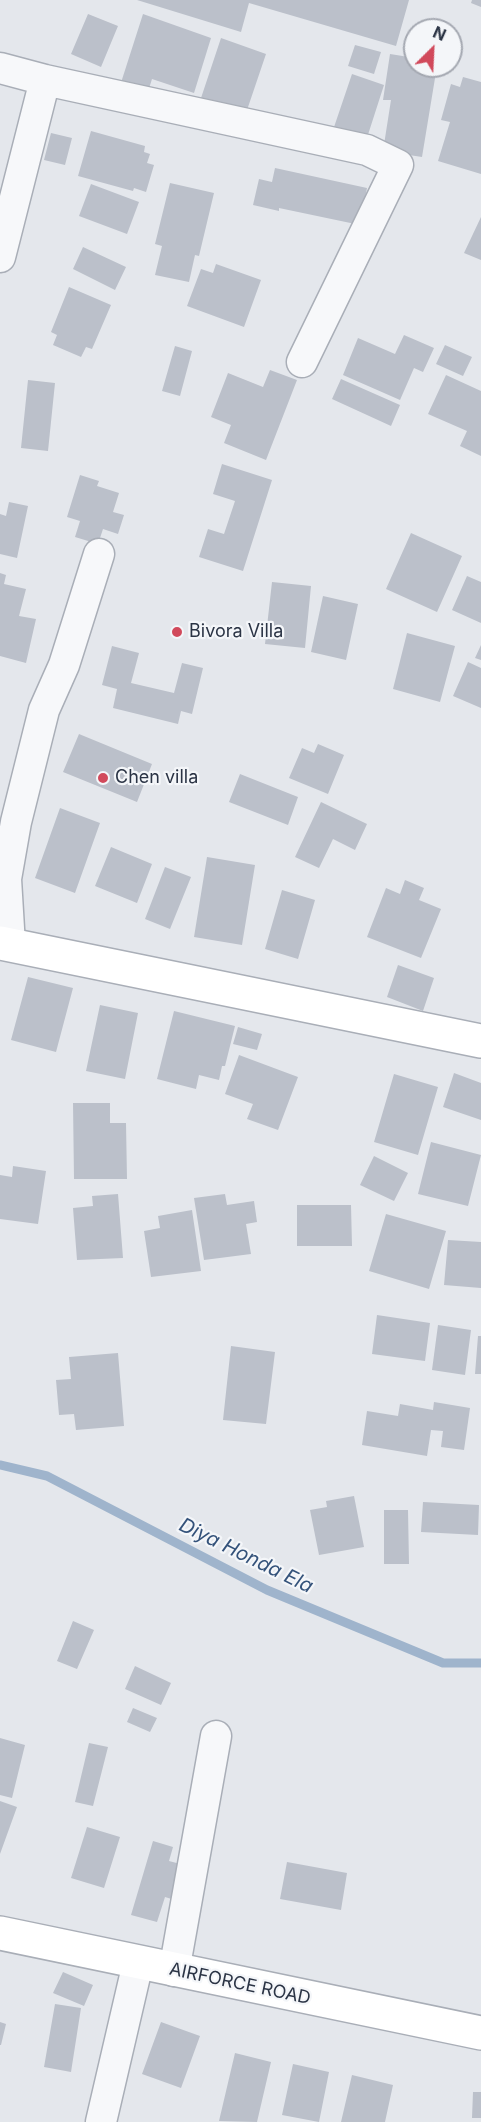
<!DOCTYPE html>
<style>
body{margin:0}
#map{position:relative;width:481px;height:2122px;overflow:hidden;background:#e4e7ec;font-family:Inter,sans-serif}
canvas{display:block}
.north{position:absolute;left:403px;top:18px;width:60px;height:60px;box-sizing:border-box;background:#f4f6f9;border:2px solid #a4a8b1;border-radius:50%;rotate:24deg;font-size:16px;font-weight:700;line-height:24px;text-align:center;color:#2b3445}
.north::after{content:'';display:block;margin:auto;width:21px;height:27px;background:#d1495b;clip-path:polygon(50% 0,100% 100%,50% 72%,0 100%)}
</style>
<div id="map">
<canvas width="481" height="2122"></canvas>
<div class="north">N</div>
</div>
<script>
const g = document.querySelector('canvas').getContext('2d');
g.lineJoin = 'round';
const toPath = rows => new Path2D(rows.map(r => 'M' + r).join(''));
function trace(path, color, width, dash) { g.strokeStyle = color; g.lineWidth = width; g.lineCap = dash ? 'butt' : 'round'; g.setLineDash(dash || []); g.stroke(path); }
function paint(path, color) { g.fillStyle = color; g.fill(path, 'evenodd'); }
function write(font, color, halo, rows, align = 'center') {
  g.font = font + ' Inter,sans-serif'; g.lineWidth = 4.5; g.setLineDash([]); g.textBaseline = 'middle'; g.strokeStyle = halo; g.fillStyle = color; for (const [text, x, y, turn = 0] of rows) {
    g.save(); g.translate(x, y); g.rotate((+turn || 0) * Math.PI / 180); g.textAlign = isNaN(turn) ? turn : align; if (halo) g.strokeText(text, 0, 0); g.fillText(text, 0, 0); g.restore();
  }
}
trace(toPath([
 [0,1465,47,1476,267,1590,443,1663,481,1663]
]), '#9fb4cc', 9);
paint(toPath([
 [137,0,409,0,396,46,249,3,241,32],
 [472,0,481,0,481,7,471,3],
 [88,14,118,26,101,67,71,54],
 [143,14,211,38,194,93,152,79,145,101,118,92],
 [221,38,266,54,245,116,200,101],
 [355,45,381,52,374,74,348,66],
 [390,54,415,58,415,66,437,66,422,157,383,151,391,100,383,100],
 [352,74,384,85,365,144,332,133],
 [463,77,481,82,481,174,438,161,450,122,441,120,451,84,460,87],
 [91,131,145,146,144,152,150,154,147,163,154,165,146,192,134,188,133,191,78,176],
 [51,133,72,138,65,165,44,160],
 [275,168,367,188,360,225,279,208,279,211,253,205,259,179,272,182],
 [170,183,214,193,199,256,195,255,189,282,155,275,162,246,155,244],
 [91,184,139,202,127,234,79,216],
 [481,217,481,260,464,253],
 [83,247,126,267,115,290,73,269],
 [216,264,261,280,244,327,187,306,201,269,213,273],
 [69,287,111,305,92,349,86,347,81,357,53,345,57,335,51,332],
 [404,335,434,348,423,372,414,368,400,400,343,375,358,338,395,354],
 [445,345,472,357,463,376,436,364],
 [175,346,192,351,180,396,162,391],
 [270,370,297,380,266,460,224,443,231,425,211,417,228,373,263,387],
 [446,375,481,391,481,456,460,446,467,431,428,414],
 [341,379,400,405,391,426,332,399],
 [28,380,55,383,48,451,21,448],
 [222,464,272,480,243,571,199,557,208,529,224,534,235,501,213,494],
 [80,475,99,481,97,486,119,493,113,512,124,515,118,534,103,529,98,544,75,537,80,521,67,517],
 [9,502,28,506,17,558,0,554,0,514,6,516],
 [411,533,462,556,437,612,386,589],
 [0,573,6,575,4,584,26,589,19,616,36,619,26,663,0,656],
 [467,576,481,582,481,623,452,610],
 [272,582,311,586,305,648,265,644],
 [323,596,358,604,346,660,311,652],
 [407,633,455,646,440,702,393,689],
 [481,645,481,660,475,658],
 [112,646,139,653,131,683,174,693,182,663,203,668,192,714,181,711,178,724,113,708,117,689,102,685],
 [468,662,481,668,481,708,453,696],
 [79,734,152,764,137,802,63,772],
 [318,744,344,755,328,794,289,778,302,748,314,753],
 [240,774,298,797,288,825,229,802],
 [321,802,367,824,355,850,333,839,319,868,295,857],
 [60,808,100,823,75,893,35,878],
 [111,847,152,864,137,903,95,886],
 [207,857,255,865,242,945,194,937],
 [165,867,191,877,170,929,145,919],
 [405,880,424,888,419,900,441,909,421,958,367,937,386,888,400,894],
 [282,890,315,900,298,959,265,949],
 [398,965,434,978,423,1011,387,997],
 [28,977,73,988,56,1052,11,1040],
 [100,1005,138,1013,125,1079,86,1071],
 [174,1011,235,1026,225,1066,222,1066,219,1080,199,1075,196,1089,157,1079],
 [238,1027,262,1034,257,1050,233,1044],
 [239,1055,298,1077,278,1130,247,1119,253,1104,225,1094],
 [454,1073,481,1083,481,1120,443,1107],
 [394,1074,438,1087,418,1155,374,1142],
 [73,1103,110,1103,110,1123,126,1123,127,1179,74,1179],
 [431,1142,481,1155,468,1206,418,1194],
 [374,1156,408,1173,394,1201,360,1185],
 [13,1166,46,1171,38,1224,0,1219,0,1175,12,1177],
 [118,1194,123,1258,77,1260,73,1208,93,1206,92,1196],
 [225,1194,227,1205,254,1201,257,1222,246,1224,251,1254,204,1260,194,1198],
 [297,1205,351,1205,352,1246,297,1246],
 [192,1210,201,1271,151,1277,144,1231,160,1228,158,1216],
 [386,1214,446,1231,429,1289,369,1271],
 [448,1240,481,1242,481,1288,444,1285],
 [377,1315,430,1323,425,1361,372,1354],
 [438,1325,471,1330,465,1375,432,1370],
 [478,1336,481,1336,481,1374,475,1374],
 [231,1346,275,1352,266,1424,223,1420],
 [118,1353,124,1426,76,1430,74,1414,59,1415,56,1380,71,1379,69,1357],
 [434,1402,470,1408,464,1450,441,1447,443,1431,431,1430,427,1456,362,1445,367,1411,398,1416,400,1404,433,1410],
 [354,1496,364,1547,319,1555,310,1510,327,1507,326,1501],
 [423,1502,479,1505,478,1535,421,1532],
 [384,1510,408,1510,409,1564,384,1564],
 [73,1621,94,1630,77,1669,57,1661],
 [135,1666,171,1683,161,1705,125,1689],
 [133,1708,157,1718,150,1732,127,1722],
 [0,1738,25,1745,12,1798,0,1795],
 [89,1743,108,1747,93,1806,75,1802],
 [0,1801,17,1807,0,1854],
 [87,1827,120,1837,104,1888,71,1878],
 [153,1841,173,1847,169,1861,188,1866,178,1901,165,1897,157,1922,131,1915],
 [287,1862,347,1873,341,1910,280,1899],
 [63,1972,93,1985,84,2006,53,1993],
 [55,2004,81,2008,71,2072,44,2067],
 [0,2022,6,2024,1,2045,0,2045],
 [161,2022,200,2036,181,2088,142,2074],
 [235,2053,271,2062,257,2122,219,2121],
 [293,2064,329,2072,319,2122,282,2115],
 [352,2075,393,2085,385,2122,341,2122],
 [473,2092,481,2092,481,2118,472,2118]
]), '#bbc0ca');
const street = toPath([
 [0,68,45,80,367,150,398,165,302,362],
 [0,257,45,80],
 [10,945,6,879,16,822,44,710,64,665,99,554],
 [174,1971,216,1736],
 [101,2122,138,1963]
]);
const secondary = toPath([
 [0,943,481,1041],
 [0,1933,481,2033]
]);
trace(street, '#a9aeb7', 33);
trace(secondary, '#a9aeb7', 36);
trace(street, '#f7f8fa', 30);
trace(secondary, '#fff', 33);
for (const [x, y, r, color] of [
 [177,632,6,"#d1495b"],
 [103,778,6,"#d1495b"]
]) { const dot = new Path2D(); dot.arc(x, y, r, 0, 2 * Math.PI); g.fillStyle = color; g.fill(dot); trace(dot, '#f4f6f9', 2); }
write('18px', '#2b3445', '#f4f6f9', [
 ["Bivora Villa",189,632],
 ["Chen villa",115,778]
], 'left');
write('18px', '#2b3445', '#f4f6f9', [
 ["AIRFORCE ROAD",240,1984,12]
]);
write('italic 20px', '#34527a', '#f4f6f9', [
 ["Diya Honda Ela",246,1556,26]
]);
</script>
